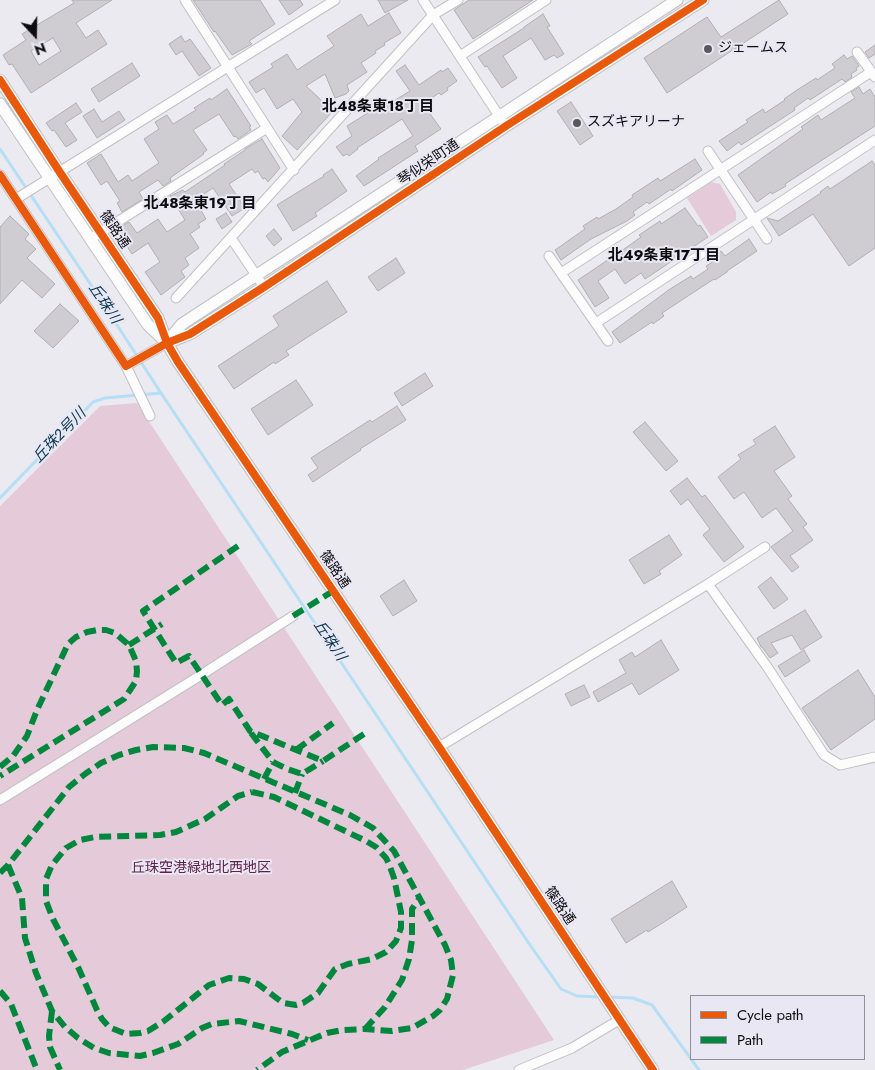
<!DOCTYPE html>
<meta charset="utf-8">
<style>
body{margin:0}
#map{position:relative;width:875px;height:1070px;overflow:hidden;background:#eaeaf0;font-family:Jost,sans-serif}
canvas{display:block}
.legend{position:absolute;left:690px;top:995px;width:175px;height:65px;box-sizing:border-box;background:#e8e7f3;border:1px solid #909098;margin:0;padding:6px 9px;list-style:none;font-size:15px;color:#0d0d10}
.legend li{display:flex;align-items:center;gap:10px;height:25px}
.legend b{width:25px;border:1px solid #909098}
.north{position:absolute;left:10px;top:10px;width:50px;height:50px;-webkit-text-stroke:4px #e8e7f3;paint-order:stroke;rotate:159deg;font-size:14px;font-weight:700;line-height:20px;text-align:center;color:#0d0d10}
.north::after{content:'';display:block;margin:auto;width:18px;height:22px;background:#0d0d10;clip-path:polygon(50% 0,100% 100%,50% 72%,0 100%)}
</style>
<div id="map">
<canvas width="875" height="1070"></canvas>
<ul class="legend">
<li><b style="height:6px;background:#e8590c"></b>Cycle path</li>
<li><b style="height:6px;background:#00873e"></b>Path</li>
</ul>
<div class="north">N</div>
</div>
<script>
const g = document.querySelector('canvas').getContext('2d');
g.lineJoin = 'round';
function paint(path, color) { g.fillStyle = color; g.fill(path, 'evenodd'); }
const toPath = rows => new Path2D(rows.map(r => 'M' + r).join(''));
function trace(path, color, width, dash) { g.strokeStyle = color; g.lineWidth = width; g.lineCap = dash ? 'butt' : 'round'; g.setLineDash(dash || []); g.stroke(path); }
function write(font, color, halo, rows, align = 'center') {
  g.font = font + ' Jost,"Noto Sans JP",sans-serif'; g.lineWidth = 4; g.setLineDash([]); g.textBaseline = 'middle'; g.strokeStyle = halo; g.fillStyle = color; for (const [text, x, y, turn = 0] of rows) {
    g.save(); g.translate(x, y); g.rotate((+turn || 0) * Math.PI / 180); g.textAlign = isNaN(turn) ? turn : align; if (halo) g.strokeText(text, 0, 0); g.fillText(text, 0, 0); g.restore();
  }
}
paint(toPath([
 [711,182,720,184,736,212,736,220,711,236,687,198],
 [137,403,554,1040,463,1070,0,1070,0,506,100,406]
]), '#e5cada');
trace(toPath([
 [0,149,95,291,161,393,530,945,561,989,577,996,600,997],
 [0,498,93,402,105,398,161,393],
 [609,997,633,998,652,1005,699,1070]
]), '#b6def6', 3);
const building = toPath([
 [72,0,112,0,76,23,86,38,98,30,107,44,31,93,12,64,9,65,3,55,26,40,22,34,74,3,72,0],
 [53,38,61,51,39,65,31,51,53,38],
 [193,0,260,0,275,24,249,41,252,44,232,55,215,31,214,32,193,0],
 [279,0,300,0,303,5,289,15,279,0],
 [378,0,408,0,385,13,378,0],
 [469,0,533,0,473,39,454,10,469,0],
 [779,0,788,14,667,93,644,58,707,17,721,37,779,0],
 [389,13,401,33,384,43,385,45,375,51,376,53,361,63,367,72,347,85,349,91,346,94,335,98,325,74,306,86,333,111,297,150,282,136,302,112,293,99,277,109,264,88,256,93,249,82,273,67,271,64,287,54,297,70,334,46,327,36,361,14,368,26,389,13],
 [543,14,550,26,547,27,564,54,557,58,554,55,545,60,531,38,503,56,517,78,502,88,487,66,485,67,478,57,524,28,524,27,543,14],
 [181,36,185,42,190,39,211,68,199,76,182,51,176,55,169,44,181,36],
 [875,45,875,54,869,58,865,52,875,45],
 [844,55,847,59,852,56,859,66,856,68,857,70,851,74,852,77,845,82,842,79,810,100,808,98,794,108,795,110,741,145,739,142,727,151,719,141,748,122,746,120,763,109,765,113,785,100,784,99,797,90,816,78,817,80,835,68,832,64,844,55],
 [132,63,140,76,99,102,91,89,132,63],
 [405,65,419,85,441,70,442,72,448,68,457,81,447,88,448,90,441,95,439,93,423,104,441,129,415,146,418,151,364,186,356,176,379,159,378,158,413,136,402,119,357,148,358,149,349,156,347,154,343,156,336,147,352,136,347,126,382,104,384,107,410,91,396,71,405,65],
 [859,87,863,94,870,89,875,97,875,126,785,184,786,186,772,194,771,192,757,202,738,175,803,129,801,127,818,115,821,120,855,98,851,92,859,87],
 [227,89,251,126,249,127,251,130,238,139,236,136,234,137,219,114,193,130,207,150,203,153,204,154,170,178,171,181,163,186,158,180,139,192,143,199,122,212,117,203,120,201,107,181,101,185,87,163,101,154,118,182,128,175,132,181,159,163,144,139,159,129,155,122,167,115,173,124,196,110,194,108,210,98,211,100,227,89],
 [571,102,593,136,580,145,557,111,571,102],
 [76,103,82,112,65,123,77,140,66,147,54,130,52,131,46,123,76,103],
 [94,109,102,122,119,111,125,120,97,138,83,116,94,109],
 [262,139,280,168,268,182,265,178,263,179,258,171,255,173,252,169,229,184,245,208,232,216,213,188,195,200,206,219,198,224,200,227,190,234,199,248,185,258,189,265,181,271,185,277,161,295,145,272,160,262,148,243,132,254,116,230,129,222,137,233,158,219,167,232,185,220,170,196,183,190,185,192,225,165,224,164,245,150,245,149,262,139],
 [695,159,702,170,672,191,671,189,649,204,647,202,633,212,635,215,627,221,591,239,561,260,555,250,585,229,583,226,597,217,598,219,616,209,633,197,632,195,658,178,660,181,695,159],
 [872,161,875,165,875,248,849,266,813,214,779,236,767,218,778,221,821,193,820,192,828,186,830,189,872,161],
 [332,169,347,191,315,213,317,216,293,231,277,205,324,176,323,175,332,169],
 [685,208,698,226,700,225,708,237,645,279,641,273,625,284,615,269,598,281,609,298,595,307,578,280,627,247,641,237,639,235,660,221,661,224,685,208],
 [226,213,232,222,222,229,216,219,226,213],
 [10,216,29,234,25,239,36,249,27,258,55,284,42,298,22,280,0,304,0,227,10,216],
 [274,229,282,239,274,246,266,236,274,229],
 [749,239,757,251,727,271,727,272,715,280,714,279,662,313,664,316,653,324,652,322,620,343,612,332,670,289,691,276,693,279,708,269,706,266,716,260,713,256,721,251,725,256,749,239],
 [396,258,405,273,378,291,368,277,396,258],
 [327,281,347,312,286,351,289,355,275,364,274,362,234,389,218,366,279,326,273,316,327,281],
 [60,304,79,321,53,348,34,331,60,304],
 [425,373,433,386,402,406,394,393,425,373],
 [296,380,313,405,268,435,251,409,296,380],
 [397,406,406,420,360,449,361,450,313,482,308,475,318,468,311,458,370,420,372,422,397,406],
 [645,422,678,461,666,471,633,432,645,422],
 [775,426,795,457,774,471,792,496,788,499,807,524,803,527,813,540,790,556,799,567,792,572,771,547,793,531,776,508,762,518,744,492,734,499,718,477,741,459,738,455,756,444,753,440,775,426],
 [687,478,702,497,705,495,744,547,724,562,703,535,710,529,688,499,681,505,670,491,687,478],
 [669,535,682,555,659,571,661,574,644,584,629,560,669,535],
 [771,577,788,599,774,609,758,587,771,577],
 [404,580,417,601,393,616,380,596,404,580],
 [805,610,822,637,801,650,792,635,771,643,778,653,770,658,762,647,761,647,757,638,805,610],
 [661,640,679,670,639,695,632,683,598,702,593,692,626,673,619,660,632,652,635,657,661,640],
 [804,650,810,661,785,677,778,666,804,650],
 [858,670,875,697,875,719,831,750,802,708,858,670],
 [584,685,590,697,571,706,565,694,584,685],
 [672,881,687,907,664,922,648,932,647,930,626,943,611,919,672,881]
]);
paint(building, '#cfcdd2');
trace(building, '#b0afb3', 1);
const minor = toPath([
 [185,0,294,170],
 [423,0,503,122],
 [857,52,875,77],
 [460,56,546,0],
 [708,151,767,239],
 [0,175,126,366,167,343],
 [16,199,335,0],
 [231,238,264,287],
 [90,239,267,128],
 [549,256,608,341],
 [561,273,871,72],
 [176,298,433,15,458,0],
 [596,323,875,140],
 [126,366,150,416],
 [708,584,768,668,824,755,840,765,875,757],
 [439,747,708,584,765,547],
 [0,800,201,675,293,616],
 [519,1070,572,1048,619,1020]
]);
const tertiary = toPath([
 [0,80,59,171,158,318,167,343,178,362,439,747,653,1070],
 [0,104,148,325,165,341],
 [168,341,182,324,677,0],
 [167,343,190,334,264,287,506,126,703,0]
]);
trace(minor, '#c1c1c6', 11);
trace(tertiary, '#c1c1c6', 13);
trace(minor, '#fcfcfd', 9);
trace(tertiary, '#fcfcfd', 11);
trace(toPath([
 [238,546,143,611,176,663,189,656,222,705,229,699,250,731,323,761,364,734],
 [293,616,333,591],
 [129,645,162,624],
 [251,733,273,762,287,769,302,774,323,761],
 [296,750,333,723],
 [0,767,13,756,27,736,37,710,68,644,76,637,87,632,97,630,106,630,115,633,129,645,136,661,137,671,136,681,124,699,0,776],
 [264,779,273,762],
 [252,792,274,797,366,841,376,847,386,858,389,864,394,878,401,912,401,928,396,941,386,952,372,959,348,964,335,969,318,993,303,1003,296,1005,283,1003,258,984,244,979,229,978,209,985,164,1021,148,1031,140,1033,126,1034,109,1027,102,1019,97,1010,79,969,53,919,46,901,46,879,52,865,66,848,80,840,95,837,160,835,176,832,205,819,238,796,252,792],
 [295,793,302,774],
 [8,865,22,898,25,938,36,973,52,1011,65,1027,78,1038,94,1048,109,1053,140,1056,153,1053,178,1044,202,1028,212,1024,239,1021,292,1034,308,1040],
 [0,873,8,865,69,787,85,774,101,763,119,755,136,750,153,747,184,748,204,753,350,815,373,828,394,851,445,945,451,960,453,975,447,999,440,1010,433,1016,412,1028,392,1031,365,1029,343,1030,327,1033,282,1052,257,1070],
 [0,991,11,1004,37,1070],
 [52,1011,49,1036,50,1047,60,1070],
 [365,1029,385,1007,402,980,409,959,412,940,412,909,419,899]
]), '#00873e', 6, [12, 6]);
trace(toPath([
 [0,80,59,171,158,318,167,343,178,362,439,747,653,1070],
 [0,175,126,366,167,343,190,334,264,287,506,126,703,0]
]), '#e8590c', 8);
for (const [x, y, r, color] of [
 [708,49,5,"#5a5a5e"],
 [577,123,5,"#5a5a5e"]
]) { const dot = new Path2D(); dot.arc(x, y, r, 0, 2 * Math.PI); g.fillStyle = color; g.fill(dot); trace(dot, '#e8e7f3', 2); }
write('14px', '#0d0d10', '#e8e7f3', [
 ["ジェームス",718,49],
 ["スズキアリーナ",587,123]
], 'left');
write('14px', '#0d0d10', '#e8e7f3', [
 ["琴似栄町通",429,163,-34],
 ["篠路通",114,230,56],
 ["篠路通",334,570,56],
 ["篠路通",559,906,56]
]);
write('14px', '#622248', '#e8e7f3', [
 ["丘珠空港緑地北西地区",201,869]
]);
write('bold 15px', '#0d0d10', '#e8e7f3', [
 ["北48条東18丁目",378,107],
 ["北48条東19丁目",200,204],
 ["北49条東17丁目",664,256]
]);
write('italic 15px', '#07374d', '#e8e7f3', [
 ["丘珠川",104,304,56],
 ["丘珠２号川",60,436,-46],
 ["丘珠川",329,641,56]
]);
</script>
